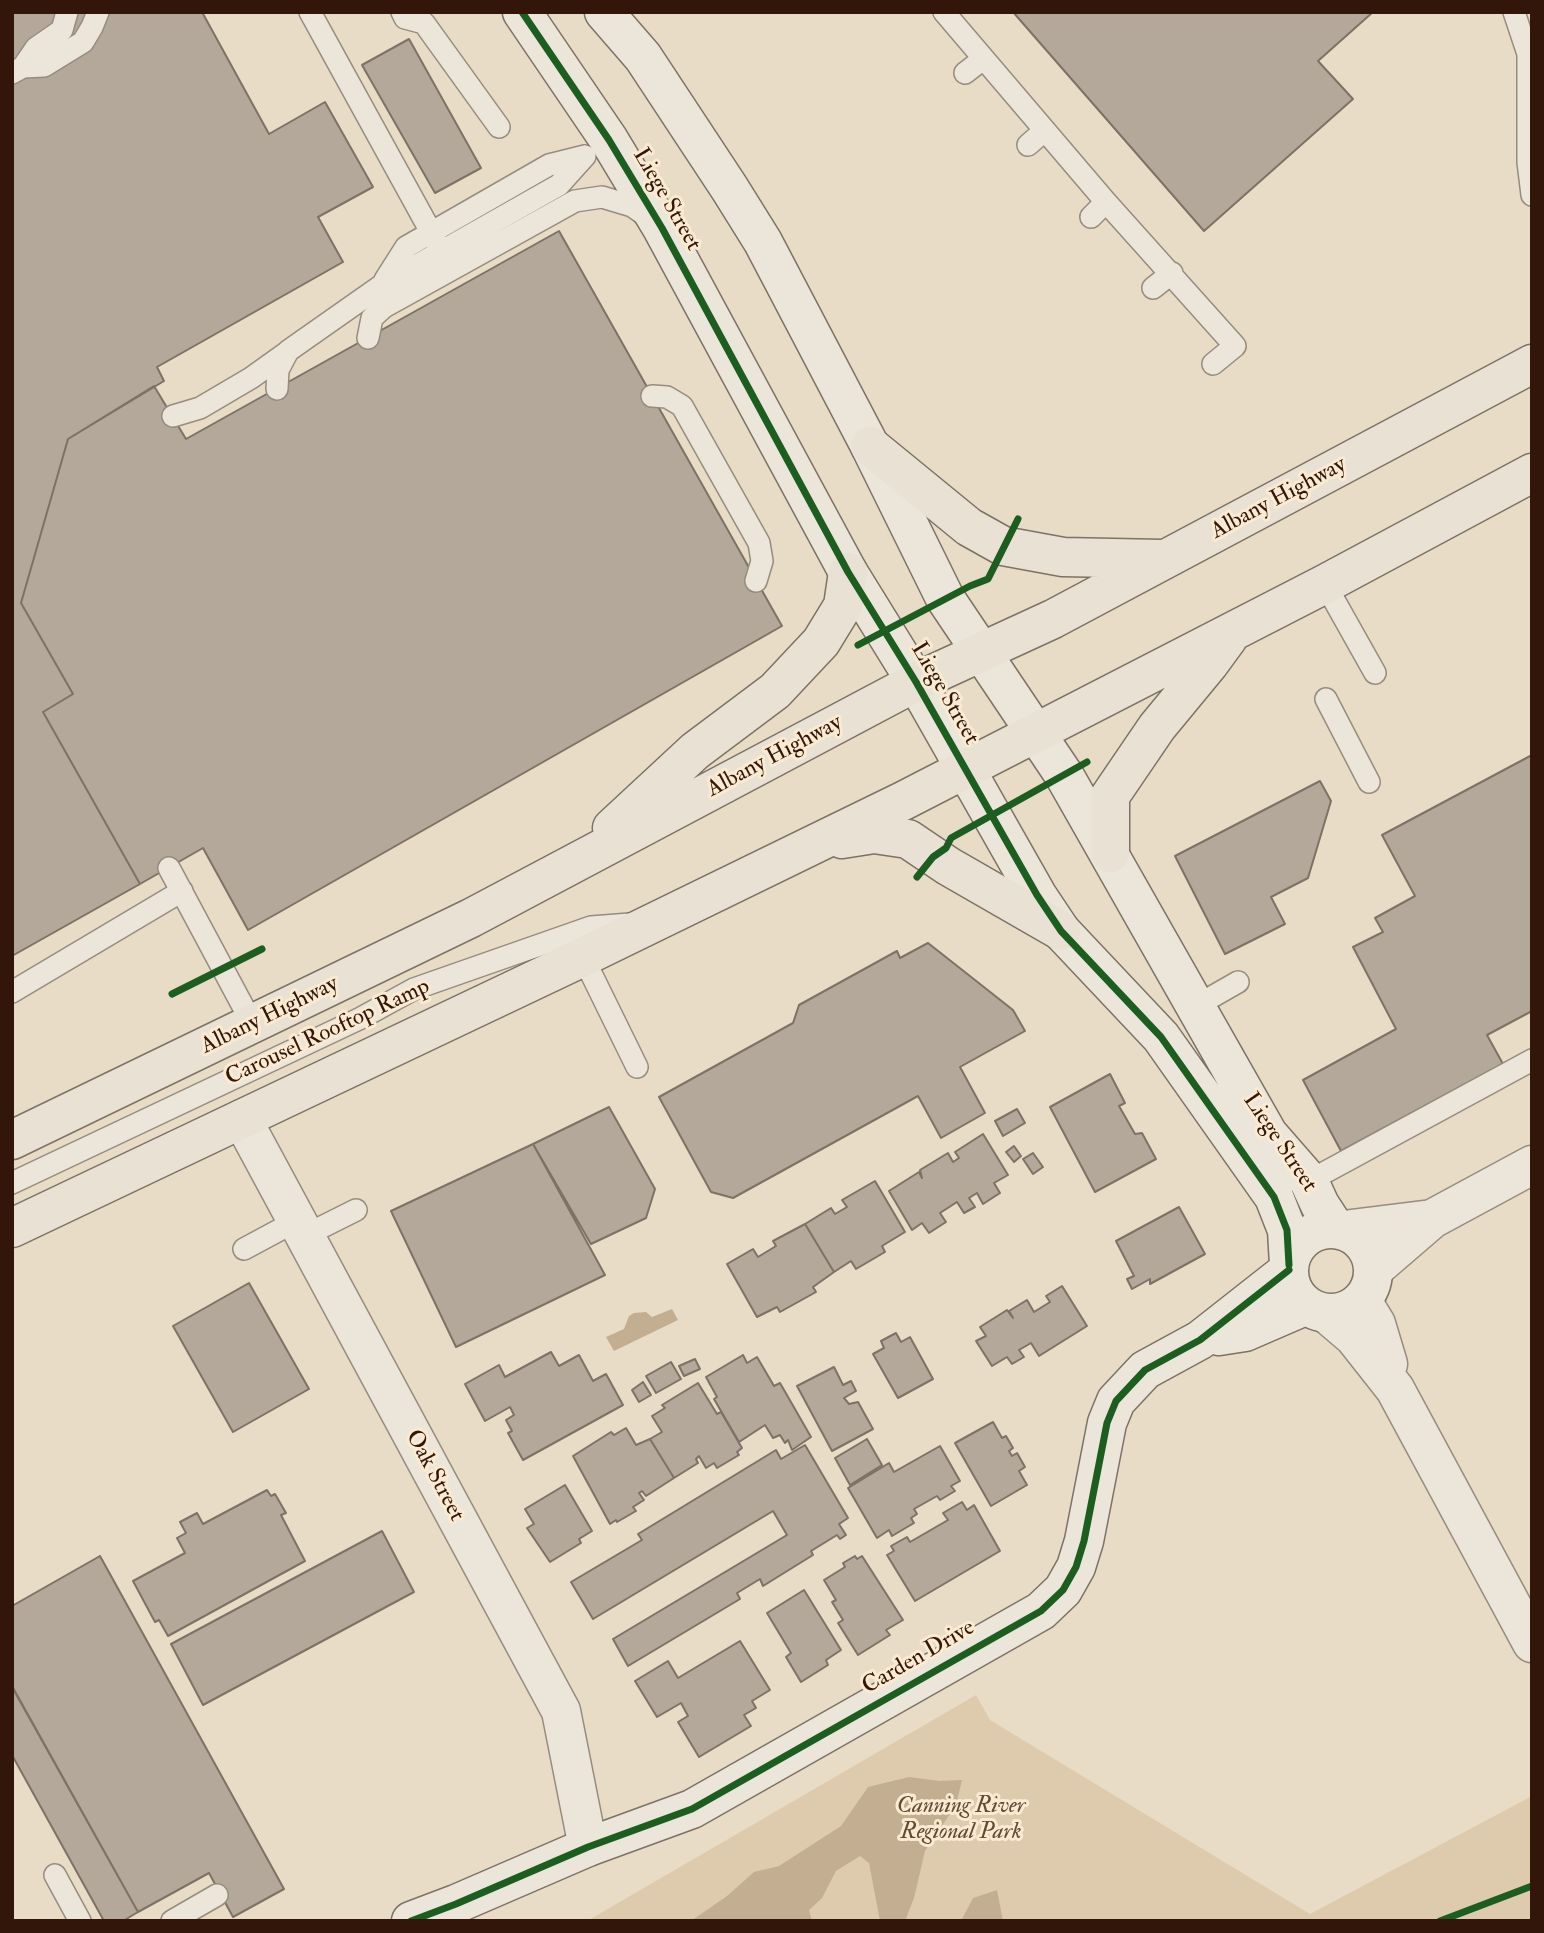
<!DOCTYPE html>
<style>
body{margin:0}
#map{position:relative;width:1544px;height:1933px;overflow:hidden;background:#e8dcc6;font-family:"IM FELL Double Pica",serif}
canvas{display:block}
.frame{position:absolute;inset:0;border:14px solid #321609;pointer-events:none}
</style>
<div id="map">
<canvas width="1544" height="1933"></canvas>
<div class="frame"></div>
</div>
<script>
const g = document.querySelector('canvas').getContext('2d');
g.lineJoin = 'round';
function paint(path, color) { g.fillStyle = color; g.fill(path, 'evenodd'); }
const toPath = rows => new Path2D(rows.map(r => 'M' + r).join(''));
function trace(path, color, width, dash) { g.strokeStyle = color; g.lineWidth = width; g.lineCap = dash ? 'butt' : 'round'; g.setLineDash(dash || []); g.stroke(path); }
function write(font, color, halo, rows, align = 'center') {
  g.font = font + ' "IM FELL Double Pica",serif'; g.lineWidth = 6; g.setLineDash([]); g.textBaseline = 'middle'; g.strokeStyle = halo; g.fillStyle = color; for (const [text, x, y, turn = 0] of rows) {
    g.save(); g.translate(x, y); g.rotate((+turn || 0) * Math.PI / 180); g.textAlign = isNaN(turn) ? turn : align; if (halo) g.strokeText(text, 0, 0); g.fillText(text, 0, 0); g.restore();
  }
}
paint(toPath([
 [976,1695,990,1720,1310,1914,1532,1796,1532,1921,587,1921]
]), '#decbae');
paint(toPath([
 [672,1309,678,1320,614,1351,606,1337,624,1329,629,1316,634,1313,646,1312,652,1317],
 [909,1777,939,1781,962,1780,956,1805,925,1851,914,1898,905,1921,880,1921,869,1863,860,1856,836,1871,822,1898,809,1910,812,1921,691,1921,727,1896,754,1872,779,1866,841,1826,868,1787],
 [997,1890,1003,1921,961,1921,973,1898]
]), '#c3ae92');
const building = toPath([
 [12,12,202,12,269,134,325,102,373,187,318,217,343,262,157,367,164,381,68,439,21,603,73,694,43,712,140,884,12,956,12,12],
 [1013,12,1373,12,1318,61,1353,99,1204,231,1013,12],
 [409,39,481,168,435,193,362,65,409,39],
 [559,231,782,626,248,930,203,848,140,884,43,712,73,694,21,603,68,439,154,386,186,439,559,231],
 [1532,755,1532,1011,1487,1035,1503,1064,1341,1151,1303,1080,1396,1029,1353,947,1383,932,1375,918,1415,896,1382,835,1532,755],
 [1320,781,1331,801,1308,878,1271,897,1285,924,1225,954,1175,856,1320,781],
 [928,943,1013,1010,1025,1031,960,1067,985,1113,941,1138,918,1096,733,1198,711,1192,659,1097,793,1023,799,1005,897,951,900,958,928,943],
 [1110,1074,1125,1103,1119,1106,1135,1134,1142,1133,1156,1159,1095,1192,1050,1107,1110,1074],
 [609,1107,655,1189,646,1218,591,1244,533,1144,609,1107],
 [1017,1109,1025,1123,1003,1136,995,1121,1017,1109],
 [983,1134,1008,1175,994,1183,1000,1193,983,1204,977,1193,969,1198,975,1207,964,1213,957,1202,940,1213,946,1222,929,1233,922,1223,912,1230,889,1191,919,1172,922,1178,920,1170,948,1153,953,1162,959,1158,955,1152,983,1134],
 [533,1144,605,1275,456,1347,391,1211,533,1144],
 [1014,1146,1021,1156,1014,1162,1006,1152,1014,1146],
 [1033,1153,1043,1167,1033,1174,1023,1159,1033,1153],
 [875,1181,905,1232,882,1246,885,1252,856,1269,851,1261,834,1272,805,1224,831,1208,835,1214,847,1207,842,1200,875,1181],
 [1179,1207,1205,1254,1150,1284,1150,1279,1132,1289,1127,1279,1134,1276,1116,1241,1179,1207],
 [805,1224,834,1272,813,1287,816,1292,780,1312,777,1307,757,1317,727,1264,753,1249,758,1257,776,1246,773,1241,805,1224],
 [249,1283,309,1389,233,1432,173,1326,249,1283],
 [1062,1286,1087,1326,1039,1356,1031,1343,1019,1350,1024,1357,1012,1364,1007,1357,992,1366,976,1341,986,1336,980,1327,1007,1310,1013,1318,1009,1311,1027,1300,1034,1312,1050,1302,1046,1296,1062,1286],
 [896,1333,901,1342,910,1337,933,1379,898,1398,873,1354,884,1348,881,1341,896,1333],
 [551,1352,559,1366,579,1355,593,1381,606,1374,623,1405,523,1460,508,1433,512,1431,506,1420,514,1415,510,1407,485,1421,465,1384,499,1365,505,1377,551,1352],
 [743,1355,747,1363,757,1357,774,1386,780,1383,811,1437,792,1450,788,1440,785,1443,780,1435,773,1438,765,1425,739,1442,714,1399,717,1397,706,1377,743,1355],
 [695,1359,700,1369,684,1376,679,1366,695,1359],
 [671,1362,681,1379,656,1393,646,1376,671,1362],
 [834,1367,843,1385,851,1381,856,1391,844,1398,849,1404,858,1402,873,1429,832,1451,797,1386,834,1367],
 [643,1382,651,1395,639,1402,632,1390,643,1382],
 [698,1383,717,1414,721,1412,742,1448,737,1452,739,1455,717,1468,714,1463,706,1468,699,1456,696,1459,698,1463,674,1478,650,1439,662,1432,652,1416,665,1408,662,1405,698,1383],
 [993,1422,1002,1438,1006,1436,1013,1448,1009,1451,1012,1456,1017,1453,1025,1467,1019,1471,1027,1485,991,1506,955,1443,993,1422],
 [626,1428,636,1445,650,1439,674,1478,646,1496,642,1491,639,1493,644,1500,633,1507,636,1511,617,1522,616,1520,610,1524,573,1456,611,1432,614,1435,626,1428],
 [867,1439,882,1465,850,1485,835,1458,867,1439],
 [805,1445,848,1518,839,1524,846,1535,840,1539,837,1535,811,1551,813,1555,763,1586,760,1579,737,1593,740,1599,628,1666,613,1639,787,1535,773,1511,593,1619,571,1582,642,1540,638,1534,776,1450,781,1459,805,1445],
 [940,1446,960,1481,951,1486,955,1491,940,1500,937,1496,914,1509,917,1514,911,1518,914,1523,892,1536,889,1530,877,1538,848,1488,889,1463,894,1472,940,1446],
 [565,1485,592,1531,579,1539,581,1543,550,1562,527,1528,534,1524,525,1509,565,1485],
 [267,1490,271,1496,275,1494,286,1513,281,1515,305,1561,168,1636,159,1620,155,1622,133,1581,185,1553,177,1538,186,1533,180,1522,197,1513,203,1524,267,1490],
 [962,1502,967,1510,974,1505,1000,1551,915,1601,887,1555,894,1551,891,1546,907,1537,910,1542,948,1520,943,1513,962,1502],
 [382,1531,414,1592,203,1705,171,1644,382,1531],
 [100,1556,284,1889,233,1917,209,1873,138,1912,12,1686,12,1606,100,1556],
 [855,1556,857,1559,862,1556,903,1620,886,1630,890,1635,858,1655,838,1623,843,1620,832,1602,836,1600,824,1580,845,1567,843,1563,855,1556],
 [804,1590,841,1650,826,1660,828,1665,801,1682,786,1657,791,1653,767,1613,804,1590],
 [740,1641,770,1690,752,1701,756,1708,744,1715,751,1726,699,1757,678,1722,688,1716,681,1703,657,1717,635,1681,668,1661,678,1678,740,1641],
 [12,1687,138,1912,123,1921,104,1921,12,1755,12,1687]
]);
paint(building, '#b3a899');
trace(building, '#7d7265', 2);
const lane = toPath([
 [310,12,437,243],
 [402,12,405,18,424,23,499,127],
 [944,12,1106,202,1235,346,1213,364],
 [1514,12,1528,54,1528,162,1532,195],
 [23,67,36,48,62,30,67,12],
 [12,73,23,67,44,66,83,42,92,27,98,12],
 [965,73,983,59],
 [1028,145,1044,131],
 [1091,217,1106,202],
 [385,280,406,247,549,165,585,156],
 [1153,288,1172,273],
 [368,338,372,318,384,307,575,201,602,197,632,206,649,218],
 [277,389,278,370,288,351,382,285,559,185,585,156],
 [652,396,667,397,682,406,759,543,762,561,756,581],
 [173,416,200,408,251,378,286,353],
 [1325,584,1375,673],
 [1326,699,1369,782],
 [169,868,253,1025],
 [583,957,637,1067],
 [12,992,182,891],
 [1196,1006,1238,982],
 [1309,1181,1532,1060],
 [12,1183,361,1018,414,989,591,927,630,924],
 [304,1236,356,1210],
 [244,1249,296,1221],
 [55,1875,80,1921],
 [172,1921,217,1895]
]);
const street = toPath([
 [242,1119,561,1711,588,1847],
 [1343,1230,1432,1219],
 [1374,1269,1432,1219,1532,1165],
 [1362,1301,1376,1324,1388,1364],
 [1327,1314,1354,1337,1395,1389,1532,1643]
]);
const secondary = toPath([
 [522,12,609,140,662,228,848,572,916,682,1037,895,1061,931,1161,1037,1274,1197,1287,1230,1289,1265],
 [604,12,643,57,730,189,763,242,870,446,945,598,1064,775,1268,1134,1309,1181,1320,1205,1335,1228],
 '1289 1271a42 42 0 1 1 84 0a42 42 0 1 1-84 0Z',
 [1219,1336,1245,1332,1305,1306],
 [411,1921,456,1904,588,1847,692,1809,1041,1611,1063,1590,1076,1567,1084,1541,1107,1423,1116,1401,1145,1370,1200,1340,1289,1270]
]);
const highway = toPath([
 [870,446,969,527,1003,546,1063,557,1162,559],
 [612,828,695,751,775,691,821,642,843,606,848,572],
 [842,839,874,834,908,839,948,866,1061,931],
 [1110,853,1110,796,1157,727,1209,664,1228,638],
 [12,1140,471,918,916,682,1053,619,1532,364],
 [12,1228,583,957,903,801,1325,584,1532,473]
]);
trace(lane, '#978c7e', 24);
trace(street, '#978c7e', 41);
trace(secondary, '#7d7265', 41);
trace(highway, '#7d7265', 41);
trace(lane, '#ebe5da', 21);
trace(street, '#ebe5da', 38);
trace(secondary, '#ebe5da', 38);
trace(highway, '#e8e1d4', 38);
trace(toPath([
 [522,12,609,140,662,228,848,572,916,682,1037,895,1061,931,1161,1037,1274,1197,1287,1230,1289,1265],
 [858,645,970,586,988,579,1018,519],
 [917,877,933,857,946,848,951,838,1087,762],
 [172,994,262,949],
 [411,1921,456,1904,588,1847,692,1809,1041,1611,1063,1590,1076,1567,1084,1541,1107,1423,1116,1401,1145,1370,1200,1340,1289,1270],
 [1440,1921,1532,1886]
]), '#1b5e20', 7);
write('23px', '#321609', '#f9ead1', [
 ["Liege Street",666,200,60],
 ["Albany Highway",1279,499,-28],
 ["Liege Street",944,694,60],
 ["Albany Highway",775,757,-28],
 ["Albany Highway",270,1016,-26],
 ["Carousel Rooftop Ramp",328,1033,-25],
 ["Liege Street",1279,1143,56],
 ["Oak Street",434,1476,62],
 ["Carden Drive",919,1658,-30]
]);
write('italic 23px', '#634834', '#f9ead1', [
 ["Canning River",961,1807],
 ["Regional Park",961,1833]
]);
</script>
